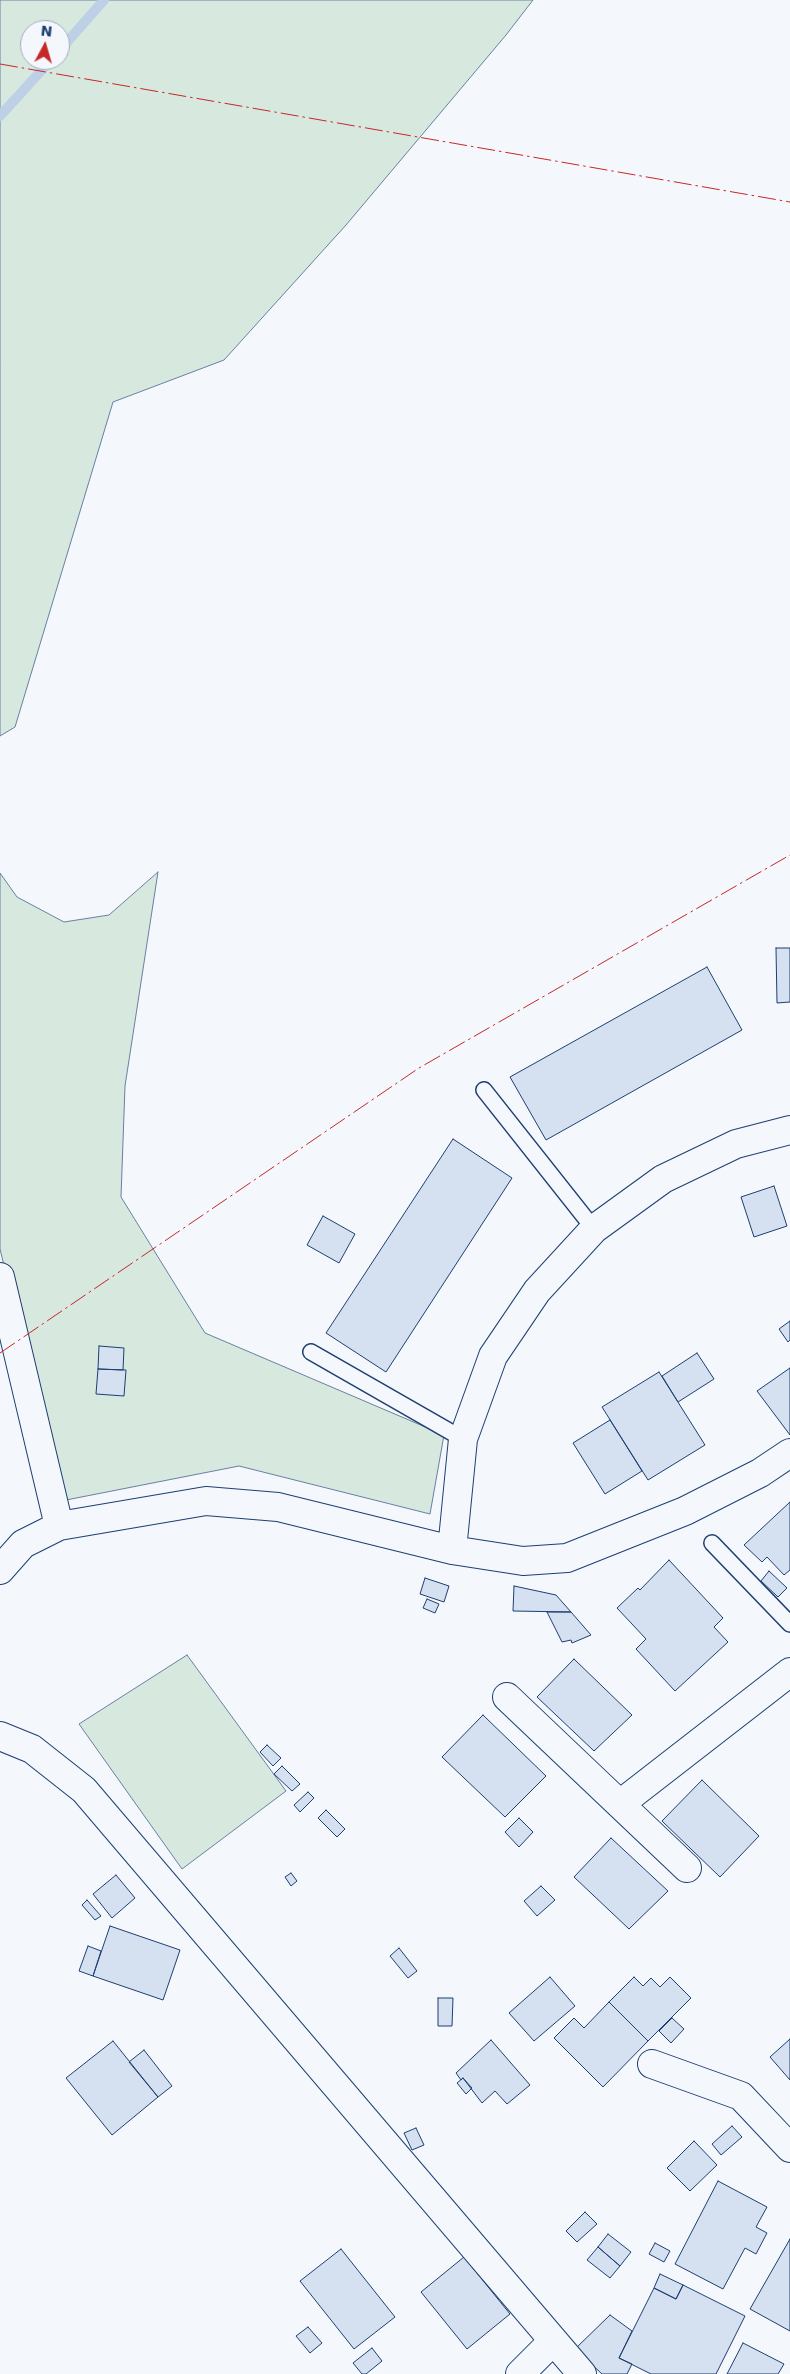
<!DOCTYPE html>
<style>
body{margin:0}
#map{position:relative;width:790px;height:2374px;overflow:hidden;background:#f4f7fb;font-family:"DejaVu Sans",sans-serif}
canvas{display:block}
.north{position:absolute;left:20px;top:20px;width:50px;height:50px;box-sizing:border-box;background:#f4f7fb;border:1px solid #9eadc5;border-radius:50%;rotate:6deg;font-size:14px;font-weight:700;line-height:20px;text-align:center;color:#1d3f73}
.north::after{content:'';display:block;margin:auto;width:18px;height:22px;background:#c62828;clip-path:polygon(50% 0,100% 100%,50% 72%,0 100%)}
</style>
<div id="map">
<canvas width="790" height="2374"></canvas>
<div class="north">N</div>
</div>
<script>
const g = document.querySelector('canvas').getContext('2d');
g.lineJoin = 'round';
function paint(path, color) { g.fillStyle = color; g.fill(path, 'evenodd'); }
const toPath = rows => new Path2D(rows.map(r => 'M' + r).join(''));
function trace(path, color, width, dash) { g.strokeStyle = color; g.lineWidth = width; g.lineCap = dash ? 'butt' : 'round'; g.setLineDash(dash || []); g.stroke(path); }
const green = toPath([
 [0,0,533,0,506,35,346,225,224,360,113,402,15,727,0,736,0,0],
 [30,30,60,30,60,60,30,60,30,30],
 [158,872,125,1086,121,1197,205,1333,444,1435,430,1514,239,1466,61,1501,0,1249,0,873,17,897,64,922,109,915,158,872],
 [187,1655,286,1791,182,1869,79,1724,187,1655]
]);
paint(green, '#d7e8df');
trace(green, '#687fa3', 1);
trace(toPath([
 [60,50,104,0],
 [0,116,51,60]
]), '#bed0e5', 10);
const building = toPath([
 [776,948,790,948,790,1002,777,1003,776,948],
 [707,967,742,1030,546,1140,510,1077,707,967],
 [453,1139,512,1178,386,1372,326,1333,453,1139],
 [774,1186,787,1226,754,1237,741,1197,774,1186],
 [323,1216,355,1234,339,1263,307,1245,323,1216],
 [790,1321,790,1340,788,1342,779,1329,790,1321],
 [99,1346,124,1348,123,1370,98,1369,99,1346],
 [697,1353,714,1379,678,1402,662,1376,697,1353],
 [790,1368,790,1435,757,1391,790,1368],
 [98,1369,126,1370,124,1396,96,1394,98,1369],
 [659,1372,705,1445,648,1480,602,1407,659,1372],
 [610,1420,642,1471,605,1494,573,1443,610,1420],
 [790,1502,790,1570,784,1575,767,1557,762,1562,744,1545,790,1502],
 [669,1560,723,1618,714,1627,728,1642,675,1691,636,1649,646,1639,617,1608,638,1588,640,1590,669,1560],
 [769,1571,787,1588,778,1597,761,1581,769,1571],
 [425,1578,449,1586,444,1602,420,1594,425,1578],
 [514,1586,556,1595,571,1612,513,1611,514,1586],
 [427,1599,439,1604,435,1613,423,1608,427,1599],
 [547,1612,571,1612,591,1635,572,1643,571,1640,562,1642,547,1612],
 [574,1659,632,1715,594,1751,537,1697,574,1659],
 [483,1715,546,1776,505,1817,442,1757,483,1715],
 [267,1745,281,1758,273,1766,260,1752,267,1745],
 [282,1766,300,1784,292,1791,274,1774,282,1766],
 [702,1780,759,1836,720,1877,662,1821,702,1780],
 [308,1792,314,1798,300,1812,294,1805,308,1792],
 [326,1810,345,1829,337,1837,318,1818,326,1810],
 [519,1818,533,1832,519,1847,505,1832,519,1818],
 [611,1838,668,1891,629,1929,574,1877,611,1838],
 [291,1873,297,1881,291,1886,285,1877,291,1873],
 [116,1875,135,1898,112,1918,93,1894,116,1875],
 [541,1886,555,1900,537,1916,524,1901,541,1886],
 [87,1900,101,1916,95,1920,82,1905,87,1900],
 [110,1926,180,1950,163,2000,93,1976,110,1926],
 [88,1946,101,1951,93,1976,79,1971,88,1946],
 [399,1948,417,1971,408,1978,390,1956,399,1948],
 [550,1977,575,2006,534,2041,509,2013,550,1977],
 [634,1977,643,1986,651,1978,660,1987,670,1977,691,1998,648,2041,609,2002,634,1977],
 [438,1998,453,1998,452,2026,438,2026,438,1998],
 [609,2002,648,2041,603,2087,554,2038,574,2018,584,2028,609,2002],
 [672,2018,684,2029,671,2043,659,2031,672,2018],
 [790,2039,790,2080,770,2057,790,2039],
 [491,2040,530,2085,507,2104,495,2091,482,2103,463,2078,461,2080,456,2073,491,2040],
 [113,2041,158,2097,112,2135,66,2078,113,2041],
 [144,2050,172,2086,158,2097,129,2062,144,2050],
 [463,2078,472,2088,466,2094,457,2083,463,2078],
 [732,2126,742,2137,721,2155,712,2144,732,2126],
 [416,2128,424,2145,412,2150,404,2133,416,2128],
 [694,2141,717,2165,690,2191,667,2168,694,2141],
 [718,2181,767,2207,756,2227,767,2233,756,2254,745,2248,723,2289,675,2264,718,2181],
 [585,2212,597,2224,577,2242,566,2231,585,2212],
 [608,2234,631,2252,620,2266,598,2247,608,2234],
 [790,2239,790,2331,750,2309,790,2239],
 [655,2243,670,2251,664,2262,649,2254,655,2243],
 [598,2247,620,2266,610,2278,587,2260,598,2247],
 [341,2249,395,2317,354,2349,300,2281,341,2249],
 [464,2257,510,2314,467,2349,421,2292,464,2257],
 [660,2274,683,2285,676,2299,654,2288,660,2274],
 [683,2285,745,2316,716,2374,651,2374,619,2358,654,2288,676,2299,683,2285],
 [610,2315,632,2331,619,2358,632,2364,627,2374,602,2374,575,2349,610,2315],
 [308,2327,322,2343,310,2353,296,2336,308,2327],
 [743,2343,784,2364,778,2374,727,2374,743,2343],
 [372,2348,382,2361,366,2374,362,2374,353,2363,372,2348]
]);
paint(building, '#d5e0f0');
trace(building, '#1d3f73', 1);
const service = toPath([
 [484,1090,594,1229],
 [311,1352,463,1439],
 [712,1543,790,1624]
]);
const minor = toPath([
 [0,1277,59,1526],
 [452,1550,463,1439,493,1356,537,1291,594,1229,663,1179,736,1144,790,1130],
 [0,1570,23,1544,59,1526,206,1501,278,1507,452,1550,523,1561,567,1558,685,1511,760,1473,790,1453],
 [507,1697,687,1868],
 [0,1736,32,1749,84,1790,582,2374],
 [620,1804,790,1672],
 [652,2064,741,2096,790,2148],
 [520,2374,553,2341]
]);
trace(service, '#1d3f73', 18);
trace(minor, '#1d3f73', 30);
trace(service, '#f4f7fb', 15);
trace(minor, '#f4f7fb', 28);
trace(toPath([
 [0,64,790,202],
 [0,1353,419,1068,790,855]
]), '#c62828', 1, [18, 4, 2.5, 4]);
</script>
